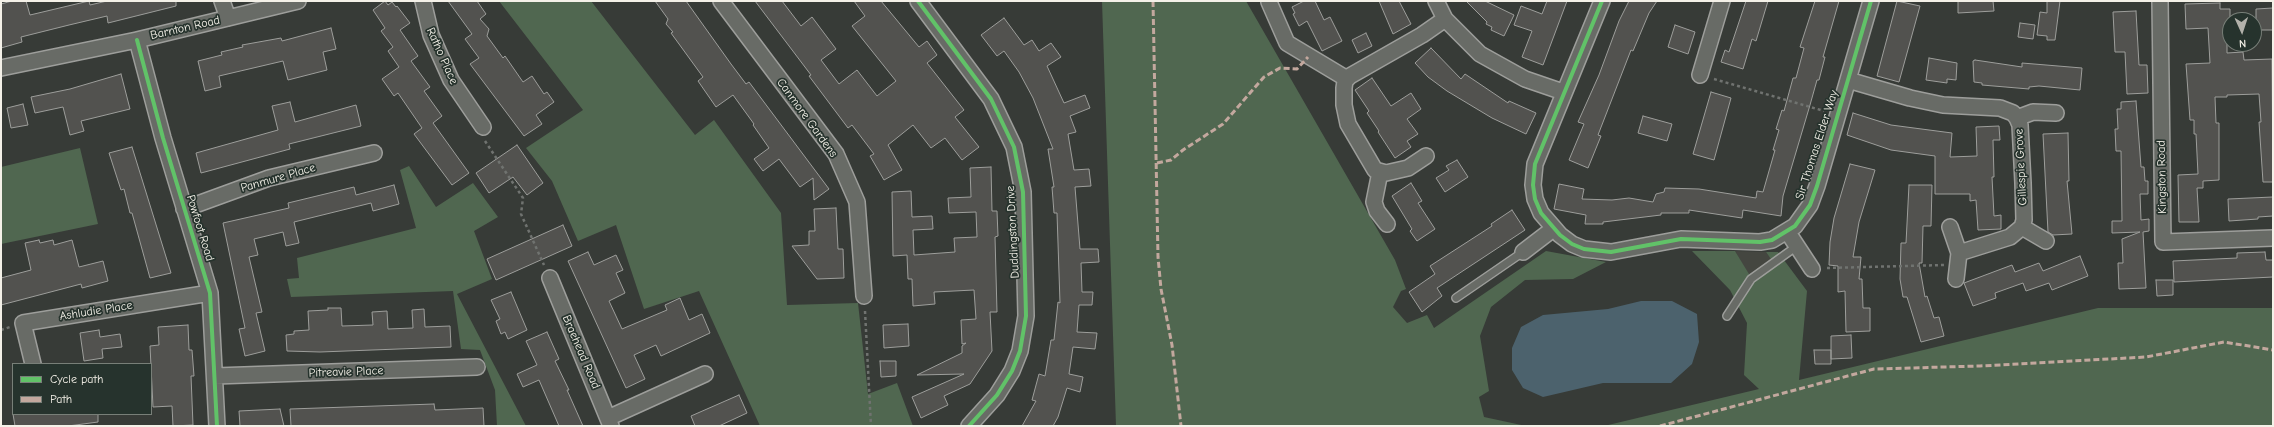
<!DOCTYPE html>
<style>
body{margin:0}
#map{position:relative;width:2274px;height:427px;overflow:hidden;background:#373b37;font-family:"Comic Neue",sans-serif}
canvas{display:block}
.frame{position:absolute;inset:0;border:2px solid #f4f1e8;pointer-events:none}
.legend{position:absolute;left:12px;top:363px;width:140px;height:52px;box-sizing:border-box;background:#26332d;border:1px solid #787f78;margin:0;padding:5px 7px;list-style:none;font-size:12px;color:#f4f1e8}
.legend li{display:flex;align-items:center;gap:8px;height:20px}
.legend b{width:20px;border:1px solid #787f78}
.north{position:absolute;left:2222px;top:12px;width:40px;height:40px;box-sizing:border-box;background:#26332d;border:1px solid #787f78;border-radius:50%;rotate:177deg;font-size:11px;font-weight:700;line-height:16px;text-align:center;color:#f4f1e8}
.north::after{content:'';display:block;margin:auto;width:14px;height:18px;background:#b2b1aa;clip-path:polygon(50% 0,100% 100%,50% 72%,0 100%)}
</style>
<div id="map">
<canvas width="2274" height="427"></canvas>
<div class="frame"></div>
<ul class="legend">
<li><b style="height:5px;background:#61c268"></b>Cycle path</li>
<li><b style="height:5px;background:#c3a89e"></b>Path</li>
</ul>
<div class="north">N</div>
</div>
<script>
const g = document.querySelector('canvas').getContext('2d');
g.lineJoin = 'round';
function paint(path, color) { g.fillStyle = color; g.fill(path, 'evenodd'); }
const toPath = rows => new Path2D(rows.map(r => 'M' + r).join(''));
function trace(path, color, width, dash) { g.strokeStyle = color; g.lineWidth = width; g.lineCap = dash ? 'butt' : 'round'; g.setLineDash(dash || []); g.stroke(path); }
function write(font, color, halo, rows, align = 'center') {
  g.font = font + ' "Comic Neue",sans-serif'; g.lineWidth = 3.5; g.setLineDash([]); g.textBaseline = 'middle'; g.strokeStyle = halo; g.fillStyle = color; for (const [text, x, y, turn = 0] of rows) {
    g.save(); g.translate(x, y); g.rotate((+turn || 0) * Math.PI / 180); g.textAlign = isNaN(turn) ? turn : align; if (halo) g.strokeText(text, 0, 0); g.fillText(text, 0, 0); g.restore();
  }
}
paint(toPath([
 [1735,251,1766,252,1774,262,1751,279]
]), '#444640');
paint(toPath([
 [499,1,591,1,695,135,714,120,781,213,787,305,858,303,868,394,897,383,913,426,760,426,699,291,644,309,616,225,578,241,552,181,526,148,583,110],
 [1102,1,1246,1,1395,260,1406,289,1401,291,1393,307,1407,323,1427,315,1434,328,1546,251,1606,262,1573,279,1525,280,1491,307,1480,336,1489,391,1479,397,1484,417,1526,426,1116,426],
 [80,148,98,224,1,244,1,167],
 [409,166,436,207,473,183,498,217,474,231,492,279,457,294,526,426,497,426,495,390,480,350,461,349,453,291,291,297,287,279,299,278,297,258,416,228,400,170],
 [1692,251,1735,251,1752,279,1773,262,1766,252,1778,252,1807,291,1799,380,2098,308,2273,308,2273,426,1604,426,1759,389,1744,375,1747,323,1730,290]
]), '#506750');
paint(toPath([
 [1641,301,1672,301,1697,314,1699,342,1692,364,1671,383,1603,383,1543,397,1523,388,1512,370,1512,348,1521,327,1543,315,1608,309]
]), '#4c626d');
const building = toPath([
 [12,1,26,1,30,15,89,1,90,5,107,1,176,1,176,6,108,23,107,16,69,25,21,37,22,42,1,48,1,4,12,1],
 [385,1,388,5,392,2,396,7,397,6,410,23,400,30,418,56,411,61,430,87,424,91,442,116,433,123,469,173,452,185,414,134,422,128,398,93,394,96,382,79,399,67,388,51,393,47,381,31,385,28,373,10,385,1],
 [448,1,477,1,486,14,480,19,489,29,487,36,503,58,505,56,523,82,532,76,544,94,547,92,554,102,536,115,542,124,524,136,470,64,479,58,465,39,472,34,448,1],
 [655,1,686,1,731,64,746,84,749,82,829,189,814,200,813,178,800,187,779,159,763,171,754,159,769,148,753,125,754,124,733,95,716,107,698,81,703,77,671,33,673,32,666,24,668,19,655,1],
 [755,1,782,1,801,26,812,17,836,49,821,60,839,84,857,70,877,96,896,81,852,26,865,16,854,1,881,1,919,47,927,41,937,55,927,63,964,110,955,117,979,147,962,160,945,138,931,148,913,125,888,145,902,170,884,180,870,156,874,154,852,125,848,128,809,76,811,75,755,1],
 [1304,1,1315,1,1324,20,1330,17,1342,41,1322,51,1307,21,1299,26,1293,14,1295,13,1292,7,1304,1],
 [1379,1,1399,1,1411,24,1393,34,1379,1],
 [1466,1,1485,1,1514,15,1504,36,1491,30,1492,27,1486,24,1487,22,1466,1],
 [1547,1,1567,1,1543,65,1522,57,1532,31,1514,25,1521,6,1542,14,1547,1],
 [1629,1,1657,1,1649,13,1633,51,1631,50,1598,135,1601,136,1588,168,1569,160,1584,124,1578,122,1599,75,1619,21,1629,1],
 [1746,1,1768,1,1756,41,1752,39,1743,69,1721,62,1725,50,1729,52,1746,1],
 [1815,1,1839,1,1823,57,1825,57,1819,80,1817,80,1810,105,1783,196,1781,216,1743,210,1742,218,1689,210,1689,213,1661,213,1661,215,1603,222,1603,224,1585,224,1586,215,1554,209,1559,184,1584,189,1582,199,1612,200,1629,198,1653,202,1656,194,1664,192,1665,188,1699,189,1756,198,1757,191,1763,192,1775,150,1773,150,1779,130,1776,129,1782,110,1784,111,1793,78,1796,78,1804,48,1800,47,1815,1],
 [1897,1,1920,6,1899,82,1877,76,1897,1],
 [1958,1,1993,1,1994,11,1958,13,1958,1],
 [2047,1,2060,1,2055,40,2047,40,2047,36,2037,35,2040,12,2047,13,2047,1],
 [2220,3,2220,9,2230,9,2230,27,2227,27,2227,53,2243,52,2244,60,2272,59,2273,182,2263,182,2259,122,2261,122,2259,94,2227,95,2227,97,2215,97,2216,123,2219,123,2219,180,2203,181,2203,188,2197,188,2199,222,2179,222,2178,175,2198,174,2196,134,2194,134,2194,120,2190,120,2186,64,2210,63,2208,28,2186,29,2185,4,2220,3],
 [2273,8,2273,30,2256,30,2256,9,2273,8],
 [2136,11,2139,65,2147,65,2148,93,2127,94,2125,52,2115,52,2113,12,2136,11],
 [1004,18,1024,45,1032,40,1039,51,1051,43,1061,57,1047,66,1064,103,1085,95,1090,108,1070,116,1076,132,1068,134,1074,170,1089,169,1091,186,1075,187,1080,249,1098,249,1099,262,1081,263,1082,292,1093,292,1092,305,1079,305,1077,332,1097,333,1095,349,1073,347,1069,374,1083,377,1080,392,1067,388,1058,417,1053,426,1022,426,1036,401,1032,400,1039,374,1045,376,1051,340,1054,340,1058,302,1060,303,1057,213,1054,213,1052,187,1054,187,1048,149,1053,149,1033,98,1019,72,1004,51,997,56,981,35,1004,18],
 [2020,23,2035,25,2033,39,2018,37,2020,23],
 [1675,25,1695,32,1688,54,1668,47,1675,25],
 [331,28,336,49,323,52,327,70,288,80,283,61,219,76,221,87,205,91,198,61,222,55,221,52,243,47,242,45,281,38,282,41,331,28],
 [1366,33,1372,46,1358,53,1352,40,1366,33],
 [1431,48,1461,79,1465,74,1508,103,1509,101,1536,113,1526,134,1492,118,1447,91,1428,77,1415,63,1431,48],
 [1929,58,1957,63,1956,80,1947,79,1947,83,1926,80,1929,58],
 [1975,60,2022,67,2022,63,2082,68,2080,90,2039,86,2029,87,2029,89,1982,85,1982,83,1974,82,1973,61,1975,60],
 [121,74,130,109,81,121,84,131,70,135,63,107,35,113,31,97,70,89,121,74],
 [1372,78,1391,106,1411,93,1421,109,1407,119,1418,134,1407,141,1411,147,1395,158,1378,132,1379,131,1367,113,1369,111,1355,90,1372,78],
 [1711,92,1731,98,1714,160,1693,154,1711,92],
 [2136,101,2141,167,2144,167,2145,181,2148,181,2148,194,2140,194,2141,220,2149,219,2149,231,2143,232,2146,288,2119,289,2118,263,2123,263,2122,239,2140,232,2112,233,2112,221,2122,221,2121,151,2116,151,2115,129,2118,129,2117,109,2121,109,2121,102,2136,101],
 [290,102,295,122,356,105,361,126,289,144,290,149,201,173,196,153,278,130,272,106,290,102],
 [23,104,28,125,11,128,7,108,23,104],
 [1853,113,1891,125,1952,133,1950,157,1977,156,1976,127,1999,126,2000,140,1993,140,1994,177,1992,177,1994,216,2001,215,2001,229,1978,230,1976,200,1970,201,1970,194,1935,194,1935,156,1891,150,1847,135,1853,113],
 [1643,116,1672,124,1667,141,1638,133,1643,116],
 [2068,133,2069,181,2067,181,2072,234,2053,235,2048,232,2043,134,2068,133],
 [517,145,543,183,527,195,513,177,489,193,476,173,517,145],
 [132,147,171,273,150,278,132,213,130,213,124,189,121,190,109,153,132,147],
 [1457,160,1468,177,1445,192,1436,178,1449,170,1446,166,1457,160],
 [1850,164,1875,170,1859,222,1853,257,1861,257,1859,279,1862,279,1863,308,1870,308,1870,331,1846,332,1845,291,1838,292,1838,266,1829,265,1830,242,1834,218,1850,164],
 [991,167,992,211,997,211,998,236,995,237,997,312,990,312,992,351,970,384,944,396,948,405,921,418,912,397,964,374,917,375,962,353,962,346,966,343,962,344,961,320,976,319,974,290,934,292,935,304,913,306,912,279,908,279,907,255,893,256,892,192,911,191,912,217,932,216,933,229,913,230,914,255,955,252,954,238,977,237,976,212,949,213,948,198,971,197,970,168,991,167],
 [1411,183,1422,201,1418,203,1435,229,1417,241,1410,231,1412,229,1392,196,1411,183],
 [394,185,399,204,373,211,371,203,294,222,299,243,286,246,283,232,254,239,258,255,249,257,262,312,256,313,265,351,245,356,239,329,245,328,223,223,289,208,288,203,354,187,356,195,394,185],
 [1909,185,1932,185,1931,226,1923,226,1922,263,1919,263,1925,297,1927,296,1934,318,1939,317,1944,336,1921,342,1907,297,1903,297,1900,279,1901,243,1906,243,1909,185],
 [2273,197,2273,216,2258,217,2258,219,2229,221,2228,199,2273,197],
 [836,208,838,249,843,249,844,278,817,279,792,246,809,245,809,231,815,231,814,209,836,208],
 [1512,210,1525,230,1437,288,1442,296,1422,312,1409,292,1435,274,1430,266,1492,226,1491,224,1512,210],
 [563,225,572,246,496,280,487,259,563,225],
 [39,240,40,243,53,240,54,245,72,240,79,267,103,261,108,281,82,288,81,284,1,305,1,278,31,270,25,243,39,240],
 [588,252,594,265,616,255,623,270,616,273,625,293,609,301,622,329,667,310,665,305,680,298,689,320,702,314,710,333,661,356,656,345,634,355,645,379,626,388,568,261,588,252],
 [2265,252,2266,260,2273,260,2273,277,2174,282,2173,261,2237,258,2237,253,2265,252],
 [2080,256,2088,276,2052,290,2049,283,2026,291,2023,283,1995,293,1996,298,1973,306,1964,283,2012,265,2015,272,2039,263,2043,271,2080,256],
 [2156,280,2173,280,2173,295,2157,296,2156,280],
 [511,292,527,330,508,339,505,332,501,334,496,321,500,319,491,300,511,292],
 [328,308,341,308,342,326,373,325,372,312,387,311,388,329,413,328,412,310,424,309,425,327,450,326,451,347,320,352,287,351,286,335,294,334,294,331,309,330,308,311,328,310,328,308],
 [908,324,909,346,884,348,883,325,908,324],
 [188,325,189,350,192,350,194,376,191,376,193,425,173,426,172,406,153,407,150,346,159,345,158,327,188,325],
 [99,330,100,337,120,334,122,347,102,349,103,358,84,361,80,333,99,330],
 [547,332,559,359,555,361,569,390,567,390,583,426,559,426,539,380,523,387,517,374,537,365,526,341,547,332],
 [1851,335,1852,358,1831,359,1831,336,1851,335],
 [1814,350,1831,350,1831,364,1815,364,1814,350],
 [880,361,896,361,896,376,881,377,880,361],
 [739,395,747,413,719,426,695,426,691,416,739,395],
 [434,404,435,410,483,408,484,426,291,426,290,409,434,404],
 [280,409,284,426,240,426,239,411,280,409],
 [13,414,98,414,98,422,68,426,15,426,13,414]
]);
paint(building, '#52524f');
trace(building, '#9d9e9b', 1);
const lane = toPath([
 [1456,298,1523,252],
 [1727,316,1751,279,1797,246]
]);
const street = toPath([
 [222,1,228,18],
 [423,1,431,35,451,80,483,127],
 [721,1,836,154,857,202,864,296],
 [918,1,991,99,1014,147,1023,192,1026,316,1020,351,1012,371,997,395,969,426],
 [1436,1,1445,19,1480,54,1525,79,1563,92],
 [1602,1,1535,164,1533,185,1535,199,1541,213,1560,235,1572,244,1584,249,1611,252,1681,239,1760,242,1772,240,1795,226,1810,205,1817,186,1871,1],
 [2160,1,2163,242,2273,238],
 [1269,2,1287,43,1347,79],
 [137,40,163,138,210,293,217,426],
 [1,68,137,40,298,1],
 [1700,75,1722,1],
 [1848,80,1910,98,1943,105,2000,108,2013,113,2017,118,2020,125,2023,183,2024,220,2022,227,2010,237,1959,253],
 [2017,118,2033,112,2056,113],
 [1426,156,1408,168,1386,173,1375,170,1348,124,1344,105,1344,88,1345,81,1350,76,1422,35,1445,19],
 [1380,172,1374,202,1377,211,1387,224],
 [184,209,269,178,374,153],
 [1950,227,1959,253,1956,279],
 [2022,227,2046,241],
 [1787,231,1812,269],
 [1523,252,1553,229],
 [550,278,611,426],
 [33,364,23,323,210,293],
 [215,376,477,367],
 [608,418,705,374]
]);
trace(lane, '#9d9e9b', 10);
trace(street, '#9d9e9b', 18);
trace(toPath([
 [1714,79,1824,111],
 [485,141,523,198,521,214,544,265],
 [1827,268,1944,265],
 [865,311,871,426],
 [1,330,10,327]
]), '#707370', 2.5, [3, 3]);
trace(lane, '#686b66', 7);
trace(street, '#686b66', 15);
trace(toPath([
 [1153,1,1158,257,1161,289,1172,345,1181,426],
 [1157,163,1171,160,1183,150,1223,124,1264,77,1280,68,1297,69,1308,57],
 [1660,426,1874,369,1980,366,2146,357,2224,342,2273,350]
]), '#c3a89e', 3, [6, 3]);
trace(toPath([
 [918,1,991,99,1014,147,1023,192,1026,316,1020,351,1012,371,997,395,969,426],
 [1602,1,1535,164,1533,185,1535,199,1541,213,1560,235,1572,244,1584,249,1611,252,1681,239,1760,242,1772,240,1795,226,1810,205,1817,186,1871,1],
 [137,40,163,138,210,293,217,426]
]), '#61c268', 4);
write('12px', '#f4f1e8', '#26332d', [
 ["Barnton Road",185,28,-13],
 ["Ratho Place",442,56,66],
 ["Canmore Gardens",807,118,54],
 ["Sir Thomas Elder Way",1817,145,-72],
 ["Gillespie Grove",2021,167,-93],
 ["Kingston Road",2162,177,-91],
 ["Panmure Place",278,178,-16],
 ["Powfoot Road",200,228,73],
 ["Duddingston Drive",1013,232,-93],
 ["Ashludie Place",96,311,-9],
 ["Braehead Road",581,352,67],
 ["Pitreavie Place",346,372,-2]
]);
</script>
